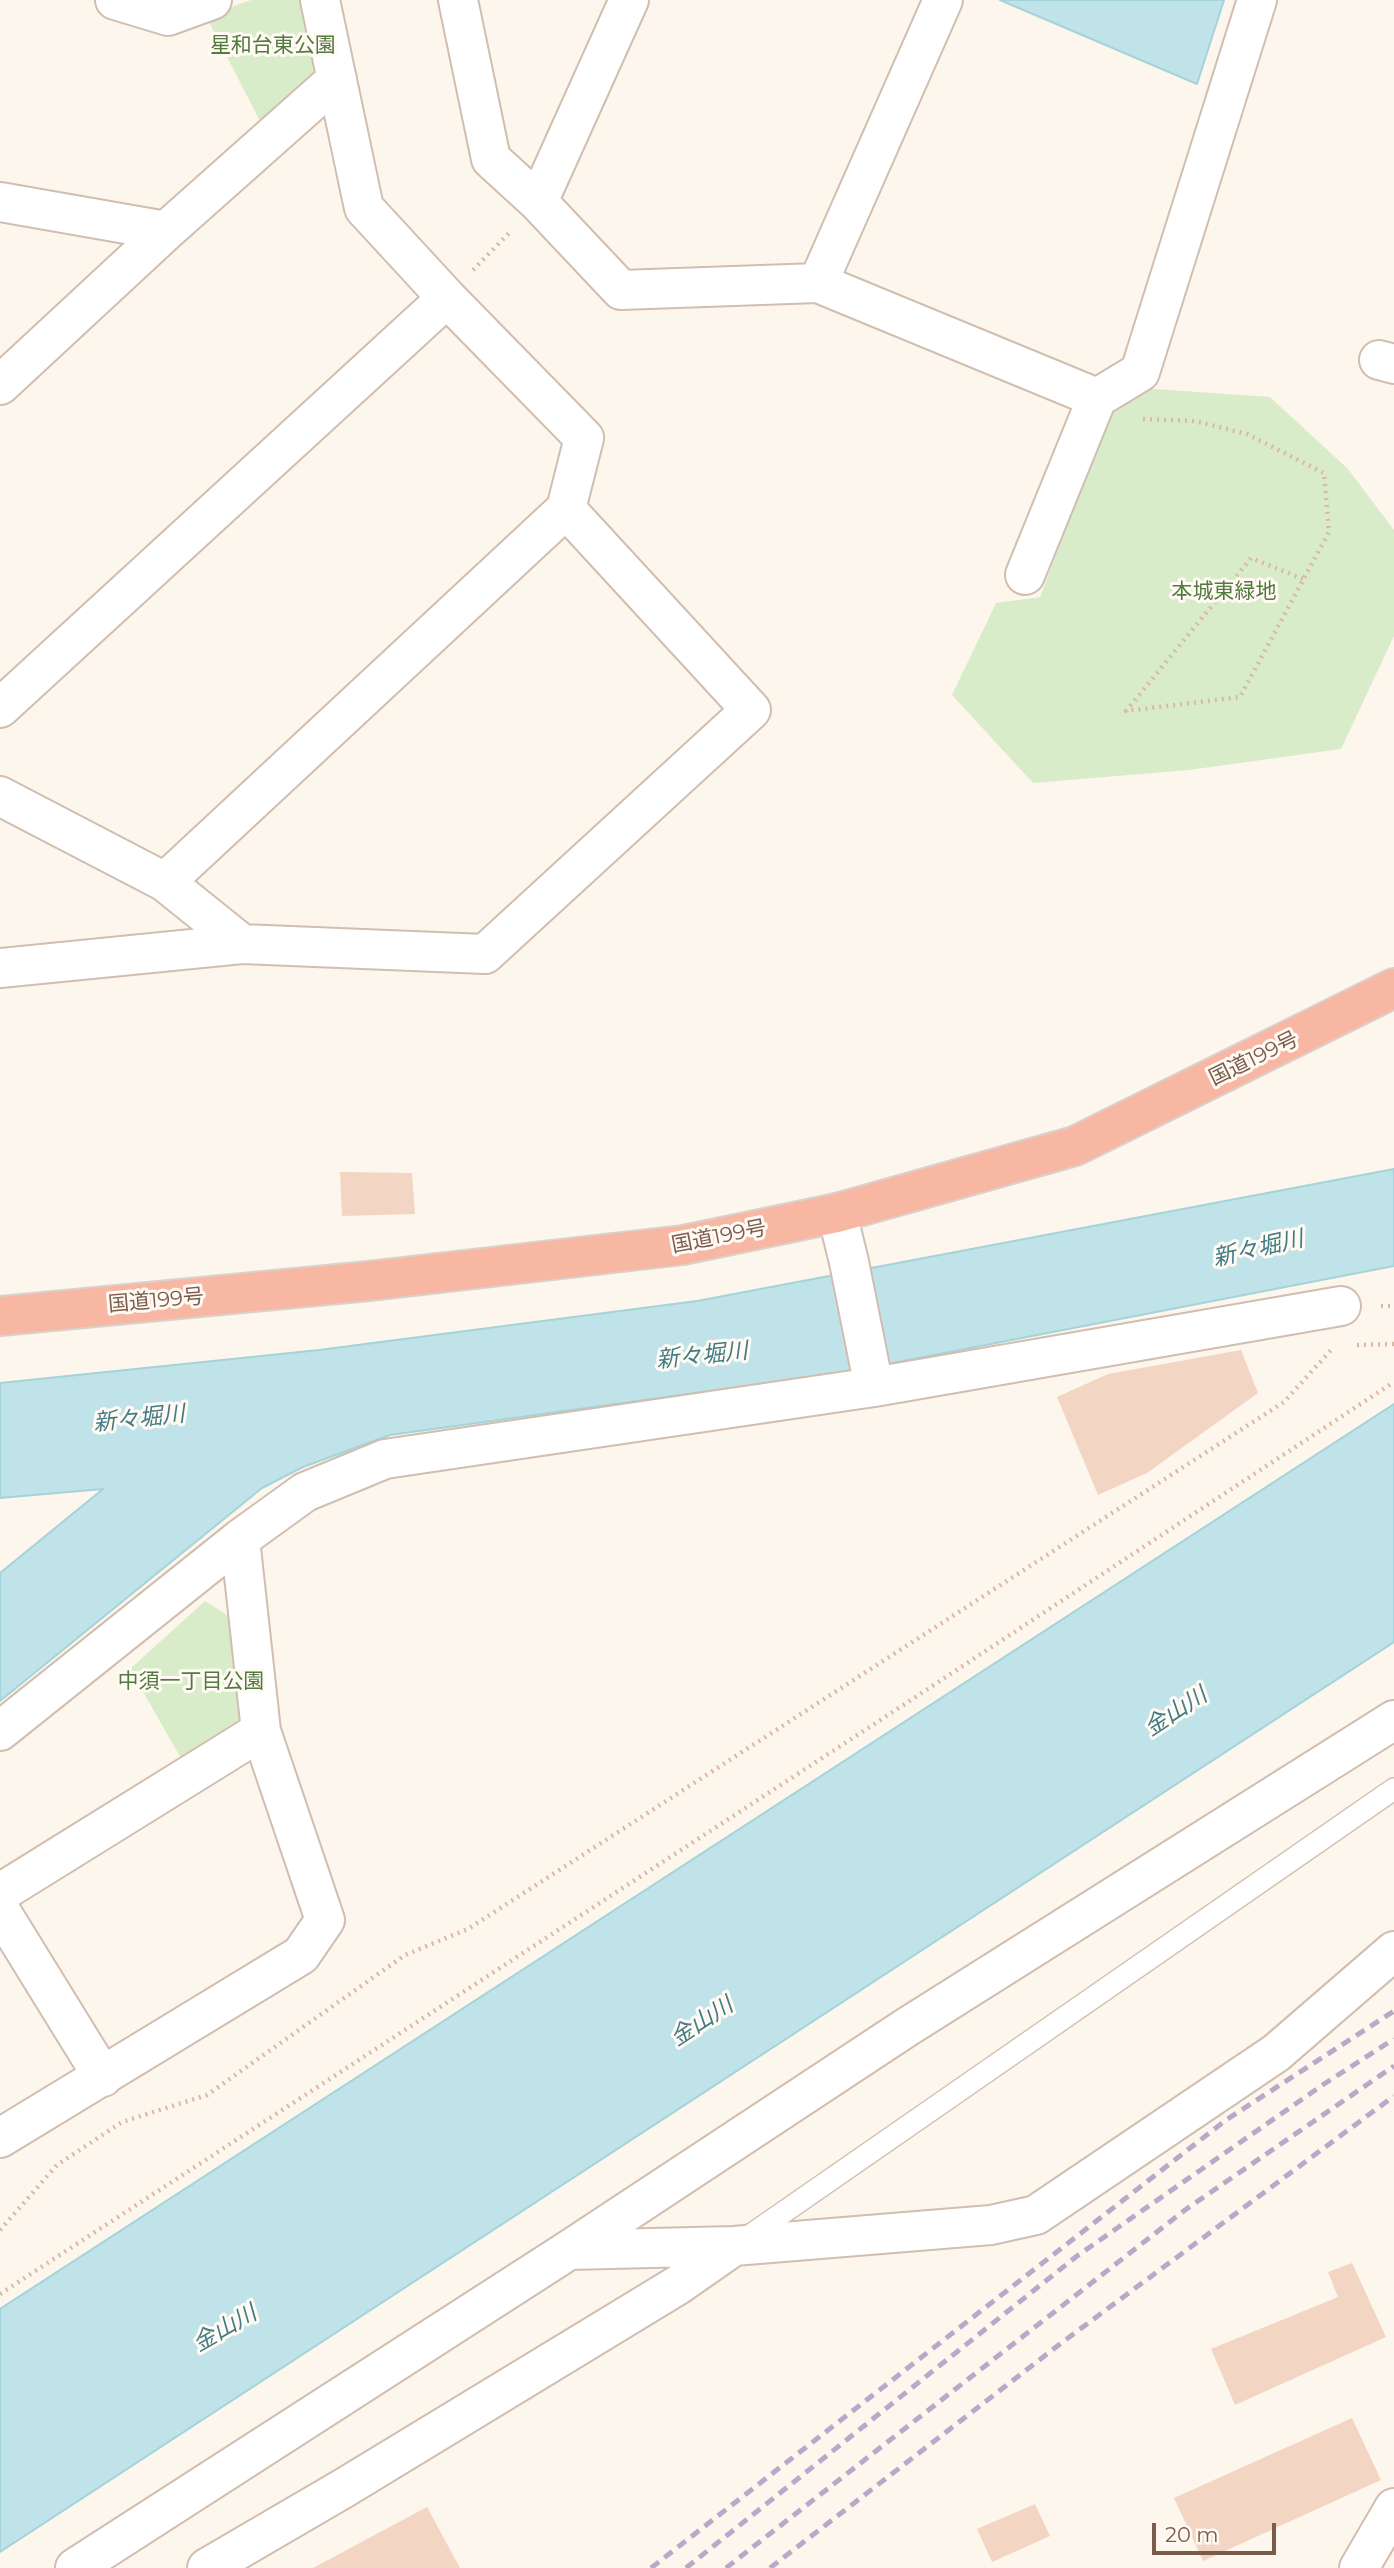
<!DOCTYPE html>
<meta charset="utf-8">
<style>
body{margin:0}
#map{position:relative;width:1394px;height:2568px;overflow:hidden;background:#fdf6ec;font-family:Montserrat,sans-serif}
canvas{display:block}
.scale{position:absolute;left:1152px;top:2523px;width:124px;height:32px;box-sizing:border-box;border:4px solid #7a5c4d;border-top:0;padding-left:9px;font-size:21px;line-height:24px;white-space:nowrap;color:#7a5c4d;-webkit-text-stroke:5px #fffaf3;paint-order:stroke}
</style>
<div id="map">
<canvas width="1394" height="2568"></canvas>
<div class="scale">20 m</div>
</div>
<script>
const g = document.querySelector('canvas').getContext('2d');
g.lineJoin = 'round';
function paint(path, color) { g.fillStyle = color; g.fill(path, 'evenodd'); }
const toPath = rows => new Path2D(rows.map(r => 'M' + r).join(''));
function trace(path, color, width, dash) { g.strokeStyle = color; g.lineWidth = width; g.lineCap = dash ? 'butt' : 'round'; g.setLineDash(dash || []); g.stroke(path); }
function write(font, color, halo, rows, align = 'center') {
  g.font = font + ' Montserrat,"Noto Sans JP",sans-serif'; g.lineWidth = 6; g.setLineDash([]); g.textBaseline = 'middle'; g.strokeStyle = halo; g.fillStyle = color; for (const [text, x, y, turn = 0] of rows) {
    g.save(); g.translate(x, y); g.rotate((+turn || 0) * Math.PI / 180); g.textAlign = isNaN(turn) ? turn : align; if (halo) g.strokeText(text, 0, 0); g.fillText(text, 0, 0); g.restore();
  }
}
paint(toPath([
 [251,0,310,0,322,62,316,82,262,125,206,16],
 [1140,388,1270,397,1348,469,1394,530,1394,636,1341,749,1189,770,1033,783,952,695,996,603,1040,597,1113,405],
 [205,1601,235,1620,240,1727,182,1760,130,1669]
]), '#d8ecc9');
const water = toPath([
 [1000,0,1224,0,1197,84,1000,0],
 [1394,1169,1394,1266,841,1373,390,1435,303,1467,262,1488,0,1701,0,1573,103,1489,0,1498,0,1383,319,1350,697,1301,1394,1169],
 [1394,1404,1394,1642,0,2552,0,2309,1394,1404]
]);
paint(water, '#bfe3e8');
trace(water, '#a5d3da', 2);
paint(toPath([
 [340,1172,412,1173,415,1214,342,1216],
 [1241,1350,1258,1393,1147,1473,1098,1495,1057,1397,1108,1374],
 [1352,2263,1386,2337,1235,2405,1211,2349,1338,2297,1328,2272],
 [1352,2418,1381,2480,1203,2561,1174,2498],
 [1035,2504,1050,2536,992,2562,977,2529],
 [427,2507,460,2568,313,2568]
]), '#f3d5c3');
const lane = toPath([
 [745,2239,1394,1789]
]);
const street = toPath([
 [115,0,168,16,212,0],
 [320,0,364,208,447,298,584,438,566,509],
 [458,0,491,159,538,202,621,290,818,283,943,0],
 [0,202,166,231],
 [538,202,629,0],
 [818,283,1097,398,1140,372,1257,0],
 [1379,360,1394,364],
 [0,385,166,231,337,79],
 [1025,575,1097,398],
 [0,708,447,298],
 [0,796,165,882,242,944],
 [0,968,242,944,485,954,751,710,566,509,165,882],
 [837,1213,849,1262,874,1387],
 [0,1731,240,1539,305,1492,385,1459,874,1387,1341,1306],
 [0,1893,261,1731],
 [0,1910,103,2077],
 [0,2138,301,1955,325,1920,261,1731,240,1539],
 [569,2250,734,2246,991,2225,1036,2215,1276,2053,1394,1951],
 [75,2568,569,2250,907,2027,1394,1720],
 [207,2568,344,2488,678,2285,734,2246],
 [1359,2568,1394,2508]
]);
const highway = toPath([
 [0,1316,369,1281,683,1245,837,1213,1075,1146,1394,988]
]);
trace(lane, '#d1beb0', 24);
trace(street, '#d1beb0', 42);
trace(highway, '#dad1cd', 42);
trace(toPath([
 [473,270,511,231],
 [1143,419,1195,421,1247,434,1324,473,1329,532,1240,697,1126,711,1251,558,1303,579],
 [1381,1306,1394,1306],
 [1357,1345,1394,1344],
 [0,2230,57,2165,122,2122,207,2095,405,1955,468,1929,1284,1402,1331,1350],
 [0,2294,908,1702,1394,1382]
]), '#d9b8a5', 4.5, [2, 5]);
trace(lane, '#fff', 21);
trace(street, '#fff', 38);
trace(highway, '#f7b7a3', 38);
trace(toPath([
 [651,2568,1226,2120,1394,2011],
 [686,2568,1077,2256,1324,2084,1394,2039],
 [726,2568,1185,2210,1394,2066],
 [770,2568,1060,2344,1394,2096]
]), '#b9a8c9', 5, [10, 7]);
write('21px', '#537a41', '#fffaf3', [
 ["星和台東公園",273,46],
 ["本城東緑地",1224,592],
 ["中須一丁目公園",191,1682]
]);
write('21px', '#7a5c4d', '#fffaf3', [
 ["国道199号",1254,1059,-26],
 ["国道199号",719,1237,-11],
 ["国道199号",156,1301,-5]
]);
write('italic 23px', '#437c86', '#fffaf3', [
 ["新々堀川",1258,1249,-13],
 ["新々堀川",702,1356,-6],
 ["新々堀川",139,1419,-6],
 ["金山川",1176,1712,-33],
 ["金山川",702,2022,-33],
 ["金山川",225,2329,-30]
]);
</script>
